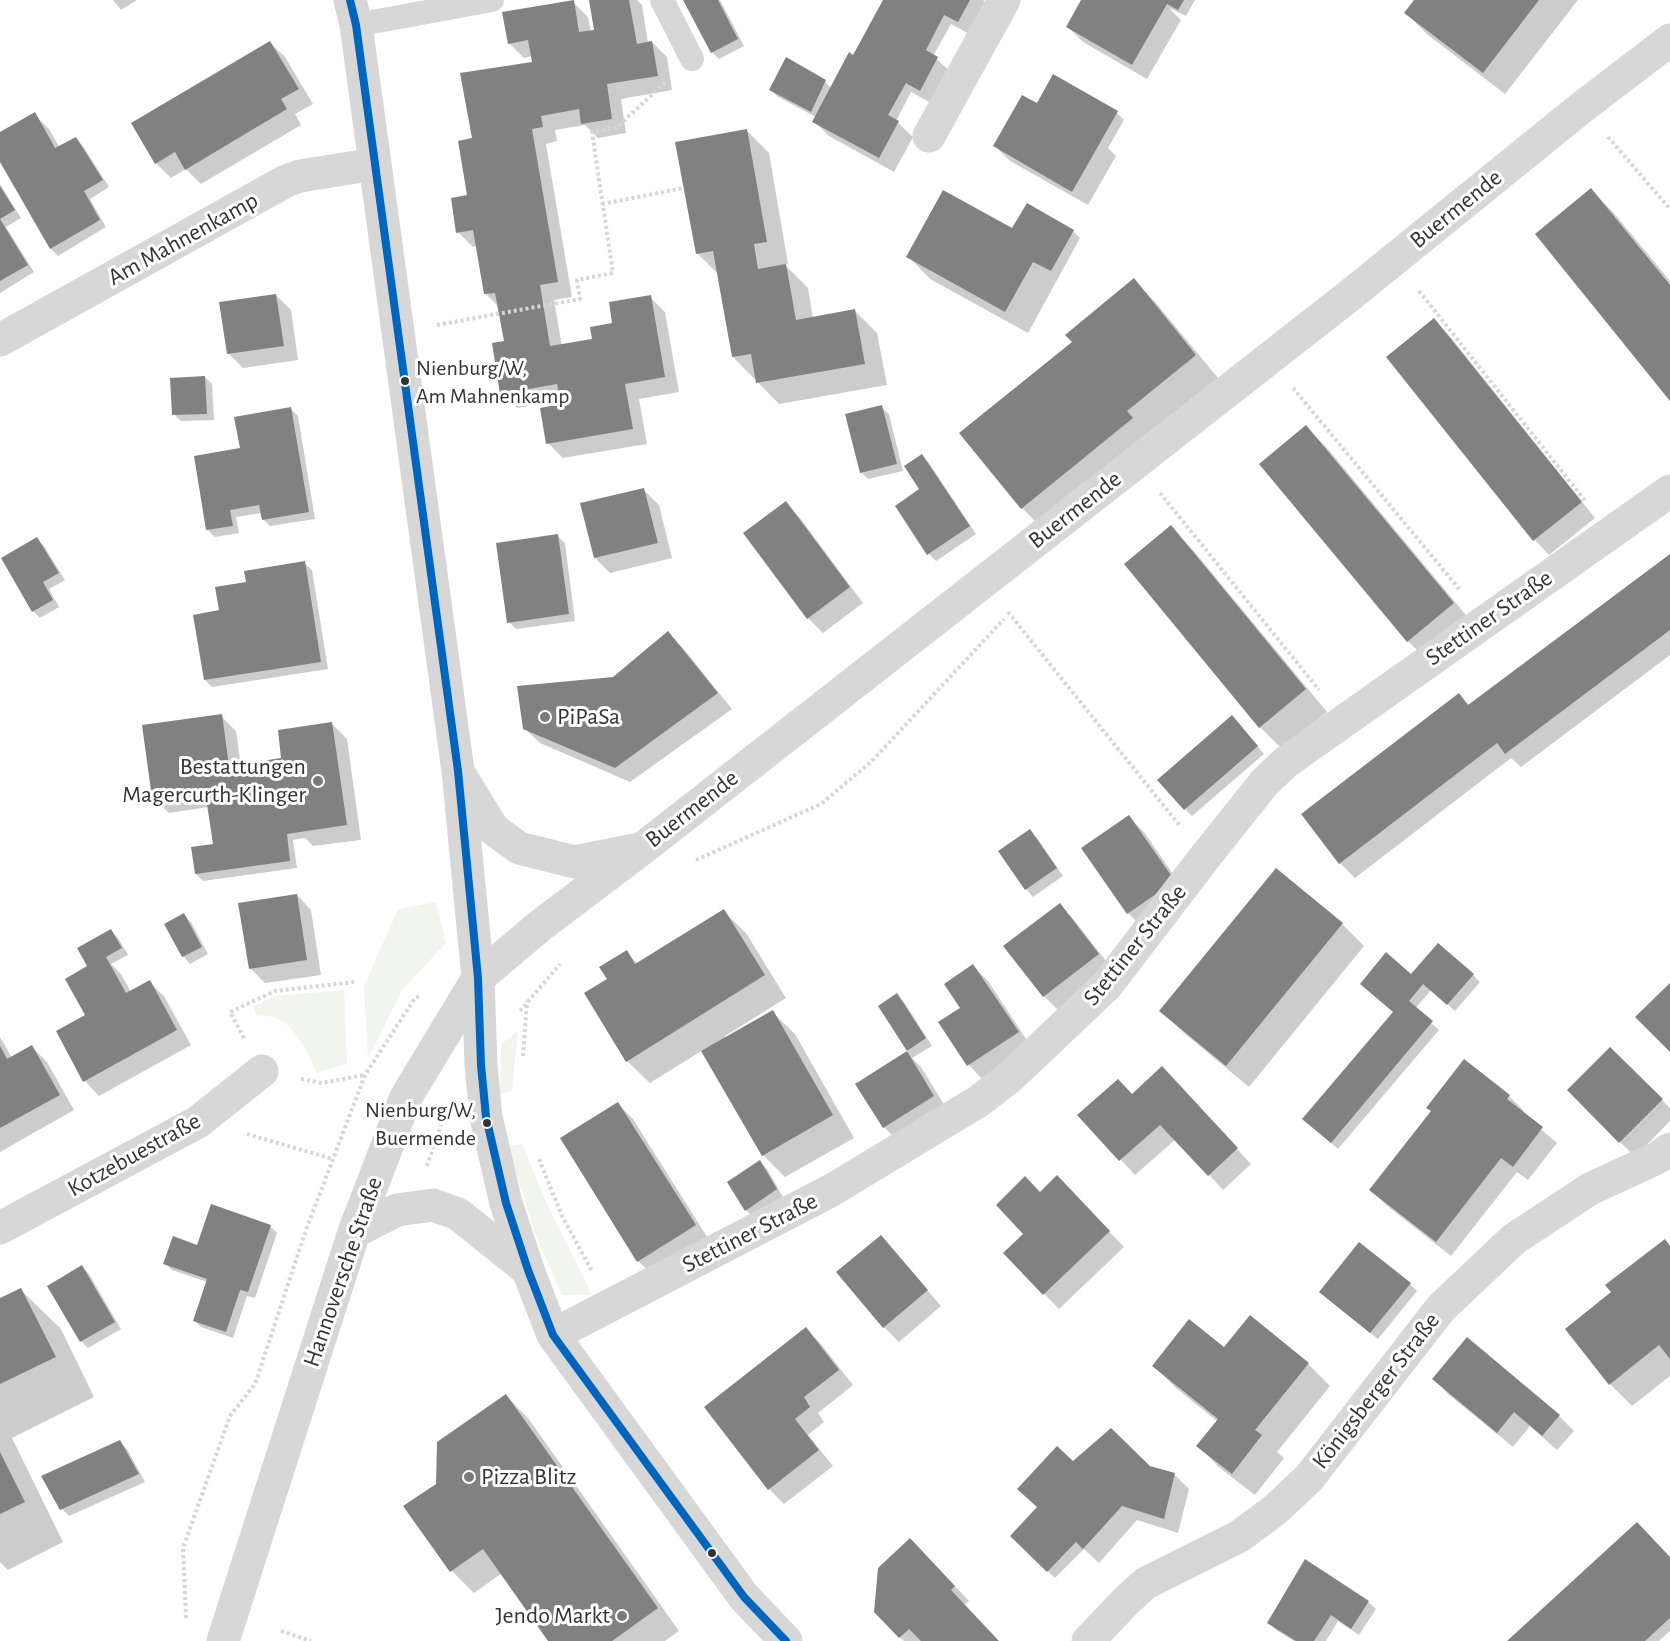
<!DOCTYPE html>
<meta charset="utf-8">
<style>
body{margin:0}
canvas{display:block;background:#fff}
</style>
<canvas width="1670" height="1641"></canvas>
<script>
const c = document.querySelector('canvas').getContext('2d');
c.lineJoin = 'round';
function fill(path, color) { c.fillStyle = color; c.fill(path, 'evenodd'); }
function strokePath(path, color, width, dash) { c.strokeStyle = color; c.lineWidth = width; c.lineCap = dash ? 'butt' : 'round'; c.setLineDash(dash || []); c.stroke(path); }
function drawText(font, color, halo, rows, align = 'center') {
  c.font = font + ' "Alegreya Sans",sans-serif'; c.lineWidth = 6; c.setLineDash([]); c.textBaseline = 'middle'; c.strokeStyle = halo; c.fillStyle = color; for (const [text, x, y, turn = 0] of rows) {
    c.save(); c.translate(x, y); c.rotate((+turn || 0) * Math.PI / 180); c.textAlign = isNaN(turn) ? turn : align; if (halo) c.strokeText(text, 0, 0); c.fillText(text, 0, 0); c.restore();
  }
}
fill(new Path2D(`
 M436 902 446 943 402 990 368 1058 364 986 398 909Z
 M344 990 347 1064 316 1073C310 1054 296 1027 276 1018 271 1016 262 1016 256 1015L254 1006 275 996Z
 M518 1031 512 1091 500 1094 501 1044Z
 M522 1144 551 1213 592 1295H562L534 1231 508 1146Z`), '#f1f5ed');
fill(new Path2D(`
 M113 0H137L121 10Z
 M590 0H637L642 5 648 43 652 42 667 57 672 90 621 99 626 133 598 138 585 125 555 130 557 141 546 144 572 297 554 300 562 346 594 340 650 297 665 312 679 392 639 399 647 444 563 458 548 443 562 405 561 400 517 408 502 393 505 342 499 307 485 293 477 246 473 247 458 232 468 196 473 140 533 63 532 56 524 58 509 43 573 2 588 17 591 32 596 31Z
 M685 0H720L744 46 719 59 712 52Z
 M884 0H983L989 6 973 36 951 24 933 56 952 73 935 105 911 92 896 121 913 137 894 172 829 136 814 121 816 117 778 97 771 90 787 59 825 82 831 88 854 57Z
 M1083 0H1195L1186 16 1169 8 1181 20 1147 79 1083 42 1068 27Z
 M1416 0H1578L1505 94 1428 35 1406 13Z
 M270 43 285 57 313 104 295 114 301 125 201 184 186 169 171 178 156 163Z
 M1045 109 1117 113 1124 120 1108 148 1116 156 1088 205 1010 161 995 146Z
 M34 114 49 129 60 148 76 139 83 146 109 187 90 199 106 227 58 256 51 249 0 159V134Z
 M746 130 769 153 788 264H784L808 288 813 319 855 311 877 333 887 385 779 404 733 357 719 275 697 253Z
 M0 184 21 218 6 227 34 272 0 293Z
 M1591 190 1613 212 1670 281V398Z
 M1073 231 1080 238 1028 333 930 279 908 256 1019 234Z
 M1134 280 1156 303 1218 378 1148 434 1044 530 1022 508 1074 342Z
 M276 295 291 310 298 360 243 368 228 353Z
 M1434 320 1449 335 1595 518 1549 555 1535 540 1388 357Z
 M205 377 212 384 214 420 181 421 174 414Z
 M881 407 889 414 903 471 868 479 861 472Z
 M291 409 298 416 315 519 270 526 263 519 262 513 236 517 239 533 215 537 208 530 241 449Z
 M1306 427 1328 449 1475 626 1430 663 1408 641 1261 464Z
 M922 456 929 463 976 534 936 561 929 554 897 506 921 490Z
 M644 490 659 505 672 558 610 573 595 558Z
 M785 503 800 518 863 603 823 633 808 618Z
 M1171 528 1193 550 1327 712 1282 749 1260 727 1127 564Z
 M557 536 565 543 575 621 516 629 509 622Z
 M37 539 44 546 65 580 49 589 59 607 40 618 33 611Z
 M1670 556V655L1521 767 1511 758 1355 878 1340 863 1459 695 1470 706Z
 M304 563 312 570 328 669 212 687 205 680 221 612 248 583Z
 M668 633 683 648 732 709 630 782 540 743 524 728 613 678Z
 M221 716 236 731 241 766 283 760 332 724 347 739 361 840 313 846 305 838 293 840 297 868 203 881 196 874 215 845 209 807 169 813 154 798 143 727Z
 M1239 724 1264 754 1192 816 1185 809Z
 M1129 817 1144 832 1188 896 1143 928 1128 913Z
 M1030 831 1037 838 1063 876 1033 897 1026 889 1000 851Z
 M297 895 311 910 321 975 265 983 250 968Z
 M1060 905 1074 920 1113 970 1059 1011 1044 996Z
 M723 911 746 933 786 998 725 1036 726 1038 772 1012 795 1034 854 1138 785 1177 763 1155 703 1050 650 1083 627 1061 609 979 626 952 638 964Z
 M184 915 191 922 208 954 190 964 183 956 166 924Z
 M1342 924 1364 946 1249 1087 1184 1033 1161 1011Z
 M111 931 118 938 128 955 111 964 121 974 131 992 149 982 164 996 191 1045 99 1096 85 1081 90 967Z
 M973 966 988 981 1032 1048 983 1080 969 1065 940 1023 962 1009Z
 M1473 975 1480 982 1455 1011 1431 990 1415 1009 1439 1030 1338 1149 1311 1126 1394 1012 1411 976Z
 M897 995 904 1002 932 1046 912 1058 921 1067 948 1111 899 1142 884 1127 857 1085 909 1051 880 1006Z
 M0 1037 12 1058 32 1047 47 1062 74 1110 0 1152Z
 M1610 1049 1670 1108V1121L1635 1157 1569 1090Z
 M1176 1083 1251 1164 1223 1190 1176 1139 1135 1175 1079 1115 1132 1095Z
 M1509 1096 1524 1111 1522 1113 1557 1143 1528 1180 1517 1172 1451 1256 1386 1205 1371 1190Z
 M618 1104 633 1119 709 1240 653 1275 638 1261Z
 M760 1162 767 1169 783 1197 753 1217 746 1210Z
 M1072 1192 1124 1247 1059 1309 1005 1253Z
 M270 1226 277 1233 255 1298 247 1296 233 1338 201 1327 194 1320 207 1282 172 1270 165 1263 198 1247Z
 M881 1237 941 1306 899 1342 884 1327Z
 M1670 1246V1376L1632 1406 1610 1384Z
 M82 1267 89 1274 121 1329 88 1348 81 1341Z
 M1410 1284 1417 1291 1378 1339 1328 1299Z
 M21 1290 61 1329 94 1397 12 1438 63 1542 8 1570 0 1562V1300Z
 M806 1329 821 1344 853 1385 818 1413 824 1422 808 1435 833 1466 784 1504 769 1489Z
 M1224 1350 1308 1364 1330 1386 1277 1452 1284 1458 1255 1495 1220 1468 1198 1446 1218 1422 1176 1388 1154 1366Z
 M1434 1379 1559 1416 1574 1431 1557 1450 1530 1426 1513 1447 1448 1394Z
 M505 1395 528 1418 679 1631 665 1641H550L502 1573 474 1593 452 1571 437 1484Z
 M120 1442 127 1449 145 1482 69 1516 62 1509Z
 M1150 1468 1174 1474 1189 1489 1178 1533 1137 1520 1099 1563 1084 1549 1055 1578 1012 1536 1039 1508Z
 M925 1555 969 1601 964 1605 998 1641H904L875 1612Z
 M1670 1559V1631L1659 1641H1509Z
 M1305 1561 1368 1602 1376 1609 1359 1635 1338 1621 1326 1641H1294L1276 1630 1269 1623Z`), '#0003');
fill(new Path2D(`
 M574 0 579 32 594 30 589 0H629L637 44 652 41 658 76 607 84 612 119 581 124 579 109 541 116 543 127 532 129 558 282 540 285 550 346 592 339 590 327 612 323 609 302 651 295 665 377 625 384 633 429 546 444 540 408 561 404 557 384 500 394 492 343 504 341 495 293 484 294 473 230 456 233 451 198 467 195 458 141 472 138 460 73 532 62 528 40 508 44 502 12Z
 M683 0H718L738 39 711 53Z
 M883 0H970L958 22 944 15 926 50 938 57 920 91 906 83 888 115 899 121 879 158 812 122 849 52 853 55Z
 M1081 0H1184L1178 10 1167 4 1132 65 1066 27Z
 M1414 0H1539L1483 73 1404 13Z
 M270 41 299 89 281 99 287 109 185 170 175 152 155 164 131 123Z
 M786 57 826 80 811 112 769 90Z
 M1053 74 1118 111 1072 192 993 146 1022 95 1037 103Z
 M35 112 55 148 76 137 103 180 84 191 100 220 50 249 0 162V132Z
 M747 129 767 242 754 244 758 269 786 264 796 320 855 309 865 364 756 383 751 354 732 357 713 251 696 254 675 142Z
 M0 186 15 210 0 219 28 265 0 281Z
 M1591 188 1670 285V401L1535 234Z
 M943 190 1012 228 1027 203 1074 230 1051 271 1033 262 1005 312 906 257Z
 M1134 278 1196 355 1127 411 1133 418 1021 509 959 433 1072 342 1065 335Z
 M276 294 284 346 227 354 219 302Z
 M1434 318 1582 502 1533 541 1386 357Z
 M205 376 207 414 172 415 170 378Z
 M882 405 897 464 860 473 845 414Z
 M291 407 309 512 262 520 259 505 230 510 233 526 206 530 194 456 240 448 234 417Z
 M1306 425 1454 603 1407 642 1259 464Z
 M922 454 970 526 927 555 895 506 919 489 904 466Z
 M644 488 658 543 594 558 580 503Z
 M786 501 850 587 807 619 743 533Z
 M1171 525 1306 689 1259 728 1124 564Z
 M558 534 569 614 507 623 496 543Z
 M37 537 59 573 43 582 53 600 32 612 1 558Z
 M1670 554V630L1505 754 1497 743 1339 864 1301 814 1459 693 1468 705Z
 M305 561 321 662 204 680 193 615 219 610 215 587 246 582 244 571Z
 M668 631 718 693 615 768 523 729 517 686 613 677Z
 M222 714 229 766 281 758 278 730 332 722 347 825 287 834 290 861 195 874 191 847 213 844 205 791 152 798 142 725Z
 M1232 715 1258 746 1184 810 1157 780Z
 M1129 815 1175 881 1127 914 1081 848Z
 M1030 829 1057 868 1025 890 998 851Z
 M1276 868 1343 923 1226 1066 1159 1011Z
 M297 894 307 960 249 969 238 903Z
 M1060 903 1099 954 1043 997 1003 946Z
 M724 909 765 975 626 1062 584 993 607 979 599 967 627 950 635 964Z
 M184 913 202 947 182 957 164 924Z
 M111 929 122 948 106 957 126 993 150 980 177 1030 83 1082 56 1031 85 1015 65 979 87 966 77 948Z
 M1438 943 1474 974 1447 1005 1423 984 1409 1001 1433 1021 1331 1143 1302 1119 1393 1012 1360 984 1386 952 1411 974Z
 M973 964 1019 1032 967 1066 938 1022 960 1008 944 984Z
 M1670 983V1052L1635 1017Z
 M897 993 926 1038 907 1051 878 1006Z
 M773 1010 833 1115 762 1156 701 1051Z
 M32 1045 60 1095 0 1128V1046L7 1059Z
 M1610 1047 1663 1099 1619 1143 1567 1090Z
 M907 1051 934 1096 883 1128 855 1084Z
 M1464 1059 1510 1095 1507 1099 1543 1127 1513 1167 1501 1158 1436 1242 1369 1190 1431 1111 1426 1108Z
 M1162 1066 1238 1148 1208 1176 1160 1125 1119 1161 1077 1115 1118 1079 1132 1094Z
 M618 1102 696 1225 637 1262 560 1138Z
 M760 1160 777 1189 745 1211 727 1182Z
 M1057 1175 1110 1231 1043 1295 1003 1253 1023 1234 996 1205 1025 1176 1040 1192Z
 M211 1204 271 1225 248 1292 240 1290 226 1332 193 1321 207 1279 163 1264 173 1236 197 1245Z
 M881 1235 928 1290 883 1328 836 1272Z
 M1665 1239 1670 1246V1359L1659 1345 1609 1385 1565 1329 1611 1292 1605 1285Z
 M1359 1242 1411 1283 1370 1333 1319 1292Z
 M82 1265 115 1322 80 1342 47 1286Z
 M21 1288 56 1357 0 1384V1298Z
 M1250 1315 1309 1363 1255 1430 1262 1435 1232 1474 1196 1446 1218 1419 1152 1366 1189 1319 1224 1347Z
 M806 1327 839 1370 804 1397 810 1407 795 1419 819 1450 768 1490 704 1407Z
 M1467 1337 1560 1415 1542 1436 1514 1412 1497 1433 1432 1379Z
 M506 1394 658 1608 612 1641H548L483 1549 450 1572 403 1506 436 1484 437 1442Z
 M1111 1428 1150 1466 1175 1473 1164 1519 1122 1506 1083 1549 1076 1542 1047 1572 1010 1536 1037 1507 1017 1489 1057 1446 1073 1461Z
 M120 1440 139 1474 60 1510 41 1476Z
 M0 1452 25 1502 0 1514Z
 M1637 1522 1670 1557V1618L1645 1641H1507Z
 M910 1538 955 1586 951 1590 999 1641H921L909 1629 899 1638 874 1612 878 1568Z
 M1305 1559 1369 1601 1351 1629 1331 1615 1314 1641H1296L1267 1623Z`), '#818181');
strokePath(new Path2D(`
 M1608 137 1670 209
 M602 204 684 188
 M1419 291 1586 502
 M437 325 580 299 577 280 613 273 592 132 616 128 667 81
 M1293 388 1460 590
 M1160 493 1319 690
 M1008 612 1180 826
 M696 860 821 804 872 761 1004 619
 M520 1011 560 964
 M244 1038 230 1012 275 991 354 982
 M523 1056 527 1001
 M301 1079 322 1083 364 1075
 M247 1134 333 1159
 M539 1159 562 1216 592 1271
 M427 1166 441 1125
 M186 1618 183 1548 230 1416 255 1384 306 1230 365 1075 415 998 420 996
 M281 1631 311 1641`), '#d6d6d6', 4, [3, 3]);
strokePath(new Path2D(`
 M662 0 692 59
 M356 25 492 0`), '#d7d7d7', 24);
strokePath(new Path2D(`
 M350 0 356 25 458 771 478 978 481 1065 486 1117 506 1203 528 1270 553 1335 744 1597 786 1641
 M929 136 1004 0
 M0 340 286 181 300 176 375 164
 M462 778 493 829 519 848 575 862 634 850
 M0 1228 198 1122 262 1071
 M354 1232 397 1210 433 1205 458 1214 528 1270
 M553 1335 832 1190 979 1101 1010 1077 1107 985 1205 857 1264 783 1286 762 1670 491
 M223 1641 354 1232 406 1097 478 978 541 925 643 848 1349 296 1581 108 1670 40
 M1088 1641 1127 1600 1146 1583 1240 1536 1276 1509 1309 1478 1441 1308 1514 1239 1590 1189 1657 1158 1670 1149`), '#d7d7d7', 33);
strokePath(new Path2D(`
 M350 0 356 25 458 771 478 978 481 1065 486 1117 506 1203 528 1270 553 1335 744 1597 786 1641`), '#0065bd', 8);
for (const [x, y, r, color] of [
 [405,381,5,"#333"],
 [545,717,6,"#7a7a7a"],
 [318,781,6,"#7a7a7a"],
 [487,1123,5,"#333"],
 [469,1477,6,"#7a7a7a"],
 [712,1553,5,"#333"],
 [622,1616,6,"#7a7a7a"]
]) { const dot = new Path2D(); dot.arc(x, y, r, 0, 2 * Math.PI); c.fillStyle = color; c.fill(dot); strokePath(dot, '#fff', 2); }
drawText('22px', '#333', '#fff', [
 ["Nienburg/W,",416,368],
 ["Am Mahnenkamp",416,396],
 ["Nienburg/W,",476,1110,"right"],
 ["Buermende",476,1138,"right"]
], 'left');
drawText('24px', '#333', '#fff', [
 ["Buermende",1456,209,-39],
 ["Am Mahnenkamp",183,239,-29],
 ["Buermende",1075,510,-38],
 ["Stettiner Straße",1489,618,-35],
 ["Buermende",692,809,-38],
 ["Stettiner Straße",1135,945,-51],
 ["Kotzebuestraße",134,1155,-29],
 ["Stettiner Straße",750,1233,-27],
 ["Hannoversche Straße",343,1272,-71],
 ["Königsberger Straße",1376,1391,-52]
]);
drawText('24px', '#333', '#fff', [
 ["PiPaSa",557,717],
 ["Bestattungen",306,767,"right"],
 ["Magercurth-Klinger",306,795,"right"],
 ["Pizza Blitz",481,1477],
 ["Jendo Markt",610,1616,"right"]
], 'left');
</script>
